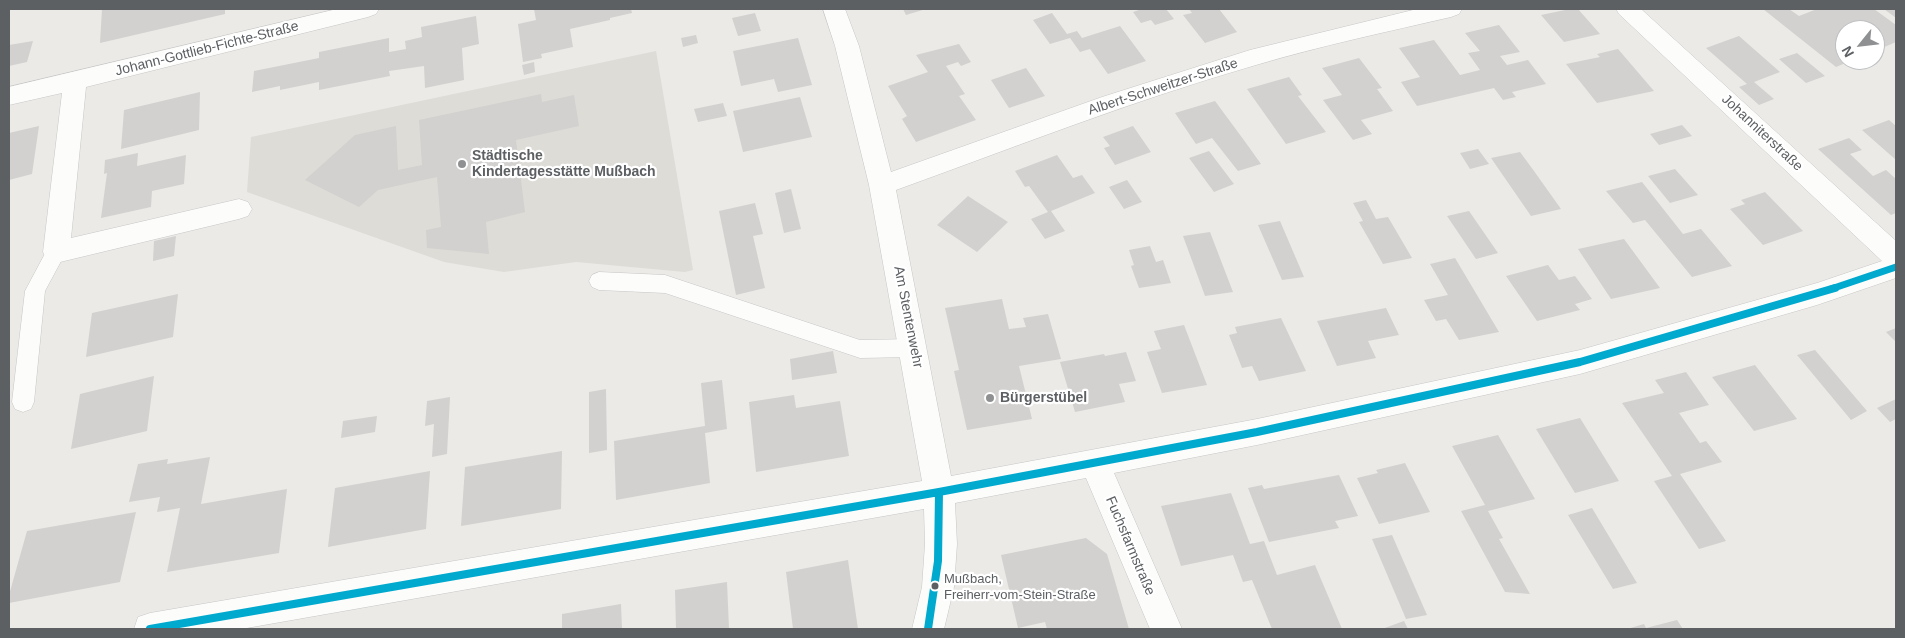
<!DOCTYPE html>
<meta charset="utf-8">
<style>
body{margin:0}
#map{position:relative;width:1905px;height:638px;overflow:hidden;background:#ebeae7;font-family:Helvetica,sans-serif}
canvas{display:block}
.frame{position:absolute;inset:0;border:10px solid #5d6063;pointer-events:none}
.north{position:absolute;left:1835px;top:20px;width:50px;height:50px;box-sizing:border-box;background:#fff;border:1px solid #bebfc1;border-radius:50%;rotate:241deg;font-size:14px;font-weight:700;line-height:20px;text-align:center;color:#5d6063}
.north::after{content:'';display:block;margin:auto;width:18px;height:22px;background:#8f9091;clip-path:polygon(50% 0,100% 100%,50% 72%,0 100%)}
</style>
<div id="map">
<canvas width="1905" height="638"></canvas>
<div class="frame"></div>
<div class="north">N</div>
</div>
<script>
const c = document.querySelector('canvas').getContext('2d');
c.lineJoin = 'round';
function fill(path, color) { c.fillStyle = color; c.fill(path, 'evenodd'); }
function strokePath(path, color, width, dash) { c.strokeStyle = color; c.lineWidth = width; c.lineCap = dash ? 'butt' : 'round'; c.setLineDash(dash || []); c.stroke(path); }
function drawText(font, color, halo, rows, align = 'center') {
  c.font = font + ' Helvetica,sans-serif'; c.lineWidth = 4.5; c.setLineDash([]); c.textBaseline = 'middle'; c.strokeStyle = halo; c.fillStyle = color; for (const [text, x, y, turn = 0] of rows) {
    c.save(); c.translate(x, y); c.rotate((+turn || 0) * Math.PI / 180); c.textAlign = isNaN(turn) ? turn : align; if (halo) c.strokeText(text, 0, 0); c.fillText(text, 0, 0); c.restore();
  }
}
fill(new Path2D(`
 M656 51 693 270 685 272 576 262 504 272 444 262 247 192 251 137Z`), '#dedcd7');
fill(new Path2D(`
 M102 9H225V14L100 43Z
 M534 9H631L632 13 610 18V20L570 29 573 47 541 54 542 58 523 62 518 24 536 20Z
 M903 9H926L906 15Z
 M1142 9H1166L1174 19 1155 25 1151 20 1141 23 1133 12Z
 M1189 9H1219L1237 32 1205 43 1183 15 1192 13Z
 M1570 9H1578L1600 34 1564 42 1541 15Z
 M1763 9H1789L1799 16 1817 9H1874L1896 25V42L1875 51V30H1845V60H1853L1836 67Z
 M1884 9H1896V18Z
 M755 13 761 31 738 36 732 18Z
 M1052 13 1067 34 1077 31 1082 38 1120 26 1146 61 1108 74 1090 49 1080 52 1070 38 1050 44 1033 20Z
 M476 16 479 44 462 48 464 80 425 88 424 66 389 71 390 76 319 90V82L280 90V86L252 92 254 71 319 58V52L389 38V52L406 49 405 41 422 37 421 27Z
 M1499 25 1520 52 1500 56 1507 65 1528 60 1546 84 1512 92 1516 97 1503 100 1494 88 1417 106 1401 82 1420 77 1399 48 1434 40 1460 75 1480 70 1468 53 1480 51 1465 33Z
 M696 35 698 43 683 47 681 38Z
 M1739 36 1780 72 1754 82 1774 99 1759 105 1739 87 1747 84 1706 48Z
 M798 38 812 85 778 92 774 79 741 86 733 51Z
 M33 41 27 62 9 66V45Z
 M959 44 971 62 961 66 958 62 946 66 965 94 959 96 976 120 916 142 902 119 907 116 888 86 928 72 916 55Z
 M1618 49 1654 91 1597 103 1566 64 1600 57 1597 54Z
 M1797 53 1825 76 1806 83 1779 59Z
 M1359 58 1382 88 1377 89 1393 111 1361 120 1372 134 1353 140 1323 100 1342 95 1322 68Z
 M534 62 535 72 524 75 522 65Z
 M1026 68 1045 96 1009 108 991 80Z
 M1289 77 1302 95 1298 96 1326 132 1286 144 1247 89Z
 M200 92 199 130 121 149 124 110Z
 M541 94 542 102 574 95 579 126 516 140 525 212 486 222 489 254 427 248 426 230 441 227 437 177 378 190 359 207 305 180 355 135 396 126 398 170 422 165 419 120Z
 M800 97 812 137 743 152 733 111Z
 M1215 101 1246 143 1261 164 1238 171 1212 138 1196 144 1175 113Z
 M723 103 727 116 698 122 694 109Z
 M1889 120 1896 126V160L1862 130Z
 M1682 125 1692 136 1659 145 1650 134Z
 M39 126 32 174 9 180V133Z
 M1133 126 1151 152 1115 165 1104 148 1110 146 1103 137Z
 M1849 138 1862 150 1850 154 1873 176 1886 170 1896 179V213L1891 215 1818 149Z
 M1478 149 1489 164 1470 169 1460 153Z
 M1209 151 1234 184 1214 192 1189 158Z
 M1520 152 1534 171 1561 209 1531 216 1491 158Z
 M138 153 137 166 186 155 184 184 152 191 151 207 101 218 107 173 104 174 105 160Z
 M1057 155 1073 178 1082 175 1095 193 1051 211 1065 231 1045 239 1031 219 1048 212 1029 186 1025 187 1015 171Z
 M1675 169 1698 195 1670 203 1648 176Z
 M1127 180 1142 202 1124 209 1109 187Z
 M1642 182 1683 234 1701 229 1732 266 1692 277 1645 220 1633 223 1606 191Z
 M791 189 801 229 784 233 775 193Z
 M1765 192 1803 231 1763 245 1730 209 1745 204 1741 200Z
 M968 196 1008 222 977 252 937 225Z
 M1366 200 1376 219 1388 217 1412 258 1383 264 1359 222 1363 221 1353 203Z
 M755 203 763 234 753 236 765 288 736 295 719 211Z
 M1469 211 1498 253 1476 259 1447 216Z
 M1280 221 1304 277 1282 280 1258 225Z
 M1210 232 1233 292 1205 296 1183 236Z
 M176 236 174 256 153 261 154 241Z
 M1624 239 1660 288 1611 299 1578 249Z
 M1150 246 1156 262 1163 260 1171 283 1139 288 1131 266 1134 265 1129 250Z
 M1455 258 1499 332 1459 340 1446 319 1436 321 1424 300 1448 295 1430 264Z
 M1548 265 1559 280 1575 276 1592 299 1575 304 1580 310 1537 321 1506 276Z
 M178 294 173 337 86 357 92 313Z
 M1002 299 1009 329 1026 327 1023 318 1048 314 1061 359 1019 366 1032 419 967 430 954 371 959 370 945 308Z
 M1386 308 1399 335 1368 341 1376 358 1337 366 1317 321Z
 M1281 318 1306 371 1259 381 1252 366 1242 368 1229 335 1237 333 1235 327Z
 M1184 325 1207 385 1162 393 1147 352 1161 349 1154 331Z
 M1896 328V342L1886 332Z
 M1815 350 1867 411 1851 420 1797 355Z
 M833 351 837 373 792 380 790 359Z
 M1126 352 1136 381 1119 384 1125 402 1075 412 1060 362 1104 354 1105 356Z
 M1755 365 1797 419 1754 431 1712 377Z
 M1686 372 1709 405 1679 413 1700 443 1706 441 1722 462 1680 474 1726 541 1699 549 1654 481 1672 476 1622 403 1664 393 1655 380Z
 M154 376 147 431 71 449 80 394Z
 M722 380 727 429 705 433 710 483 616 500 614 441 705 426 701 383Z
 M606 389 607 450 589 453V392Z
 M794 395 796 408 840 401 849 456 756 472 749 402Z
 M450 397 447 454 432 457 434 424 425 426 427 401Z
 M1896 399V419L1890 422 1877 408Z
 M377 416 375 432 341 438 343 421Z
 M1580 418 1619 481 1575 493 1536 429Z
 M1498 435 1535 499 1488 511 1503 538 1499 539 1530 594 1505 592 1461 511 1485 505 1452 446Z
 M562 451 561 509 461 526 465 467Z
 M210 457 201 504 287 489 279 553 167 572 180 508 157 512 160 497 129 502 138 464 168 459 167 464Z
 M1405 463 1430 512 1379 524 1357 478 1378 473 1376 470Z
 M430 471 426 529 328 547 335 488Z
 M1339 475 1358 516 1335 521 1339 528 1269 542 1248 488 1262 485 1264 489Z
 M1231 493 1250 544 1264 541 1277 575 1315 565 1342 629H1272L1252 580 1243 582 1233 555 1181 566 1161 506Z
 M1592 508 1637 583 1613 589 1568 515Z
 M136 512 120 582 9 603V595L27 531Z
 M1392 535 1427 615 1406 619 1372 539Z
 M1086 538 1107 554 1129 629H1047L1045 622 1018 628 1001 555Z
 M848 560 858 629H793L786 572Z
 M727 582 729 629H676L675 590Z
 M621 604 622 629H562V614Z
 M1677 620 1683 629H1627L1644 624 1646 628Z
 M1404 621 1408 629H1382Z`), '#d2d1cf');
const service = new Path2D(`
 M56 244 63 246 66 252 45 291 34 402 31 409 23 412 15 409 12 402 25 291 49 246Z
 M599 272 665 275 860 340 914 339 922 341 925 348 922 355 914 357 860 358 665 293 599 290 592 287 589 281 592 275Z`);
const minor = new Path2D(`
 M337 9H379L376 14 368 17 86 87 71 238 239 199 248 202 252 209 248 216 239 219 56 263 47 260 43 252 62 93 9 105V87Z
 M823 9H845L859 46 891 172 1102 97 1250 50 1417 9H1462L1459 14 1451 17C1386 32 1320 46 1256 65 1134 100 1015 147 896 190L951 476 1257 419 1580 350 1817 283 1882 261 1619 14 1616 9H1641L1896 241V278L1817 305 1580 374 1257 445 1114 473 1182 629H1150L1086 478 955 503 957 544 954 587 944 629H912L922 587 925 544 924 509 241 629H134L138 617 150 613 922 481 869 185 835 46Z`);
strokePath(service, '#c6c6c6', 1);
strokePath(minor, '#c6c6c6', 1);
fill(service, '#fcfcfb');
fill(minor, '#fcfcfb');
strokePath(new Path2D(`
 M1831 289 1896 267`), '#00a9ce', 7);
strokePath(new Path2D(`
 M150 629 939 492 1257 432 1580 362 1835 288
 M928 629 938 561 939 492`), '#00a9ce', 8);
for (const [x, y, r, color] of [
 [462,164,5,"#8f9091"],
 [990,398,5,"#8f9091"],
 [935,586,4.5,"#5d6063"]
]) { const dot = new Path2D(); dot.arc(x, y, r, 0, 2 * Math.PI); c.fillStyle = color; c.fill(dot); strokePath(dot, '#fff', 2); }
drawText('13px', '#5d6063', '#fff', [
 ["Mußbach,",944,579],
 ["Freiherr-vom-Stein-Straße",944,595]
], 'left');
drawText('14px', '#5d6063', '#fff', [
 ["Johann-Gottlieb-Fichte-Straße",207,49,-14],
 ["Albert-Schweitzer-Straße",1163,87,-18],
 ["Johanniterstraße",1762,133,43],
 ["Am Stentenwehr",908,317,79],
 ["Fuchsfarmstraße",1130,546,67]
]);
drawText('bold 14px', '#5d6063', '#fff', [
 ["Städtische",472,156],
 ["Kindertagesstätte Mußbach",472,172],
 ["Bürgerstübel",1000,398]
], 'left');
</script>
